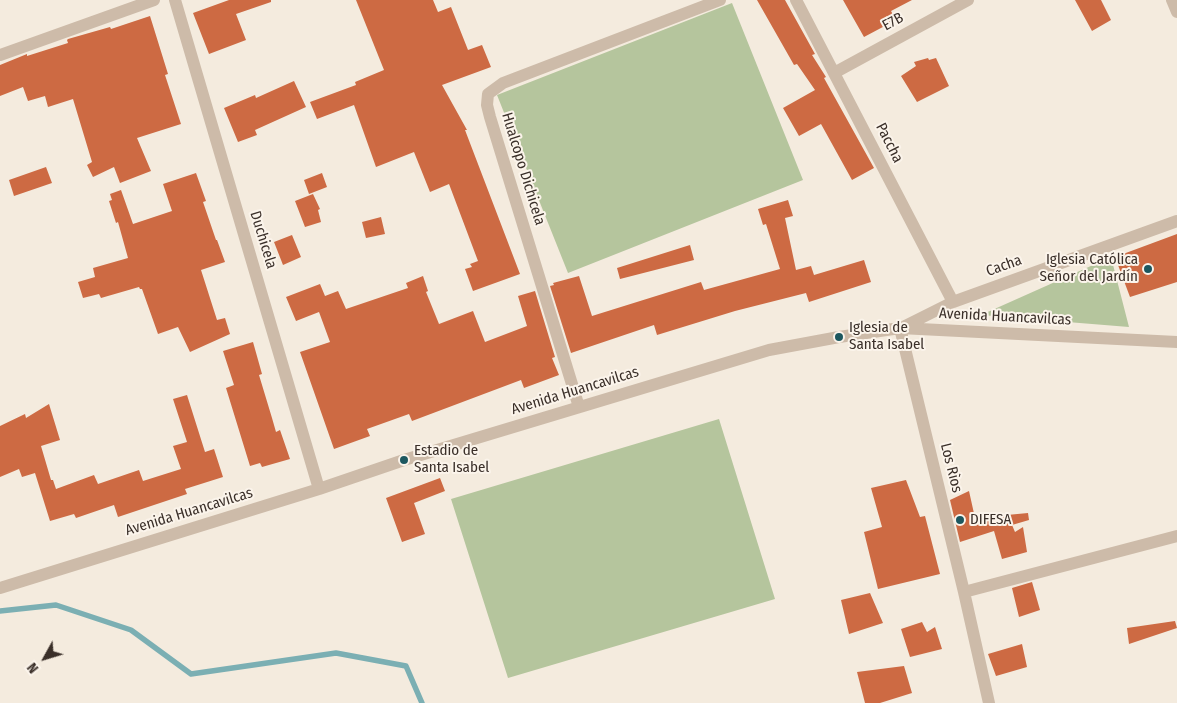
<!DOCTYPE html>
<meta charset="utf-8">
<style>
body{margin:0}
#map{position:relative;width:1177px;height:703px;overflow:hidden;background:#f4ebde;font-family:"Fira Sans Condensed",sans-serif}
canvas{display:block}
.north{position:absolute;left:20px;top:633px;width:50px;height:50px;-webkit-text-stroke:4px #fbf4eb;paint-order:stroke;rotate:231deg;font-size:14px;font-weight:700;line-height:20px;text-align:center;color:#3a2f29}
.north::after{content:'';display:block;margin:auto;width:18px;height:22px;background:#3a2f29;clip-path:polygon(50% 0,100% 100%,50% 72%,0 100%)}
</style>
<div id="map">
<canvas width="1177" height="703"></canvas>
<div class="north">N</div>
</div>
<script>
const c = document.querySelector('canvas').getContext('2d');
c.lineJoin = 'round';
function fill(path, color) { c.fillStyle = color; c.fill(path, 'evenodd'); }
function strokePath(path, color, width, dash) { c.strokeStyle = color; c.lineWidth = width; c.lineCap = dash ? 'butt' : 'round'; c.setLineDash(dash || []); c.stroke(path); }
function drawText(font, color, halo, rows, align = 'center') {
  c.font = font + ' "Fira Sans Condensed",sans-serif'; c.lineWidth = 4; c.setLineDash([]); c.textBaseline = 'middle'; c.strokeStyle = halo; c.fillStyle = color; for (const [text, x, y, turn = 0] of rows) {
    c.save(); c.translate(x, y); c.rotate((+turn || 0) * Math.PI / 180); c.textAlign = isNaN(turn) ? turn : align; if (halo) c.strokeText(text, 0, 0); c.fillText(text, 0, 0); c.restore();
  }
}
fill(new Path2D(`
 M732 3 803 180 568 273 497 95Z
 M1111 257 1129 327 981 315Z
 M719 419 775 599 508 678 451 499Z`), '#b5c59d');
strokePath(new Path2D(`
 M0 611 56 605 131 630 191 674 336 653 406 666 422 703`), '#7bafb3', 5.5);
fill(new Path2D(`
 M229 0H271V2L236 14 246 40 209 54 193 13Z
 M356 0H433L438 12 451 7 468 50 482 45 491 67 442 85 467 130H465L520 274 473 291 465 269 472 267 470 264 478 261 449 184 430 192 414 152 376 167 354 105 317 119 310 102 356 85 355 82 384 70Z
 M757 0H785L815 54 812 55 826 77 824 78 874 168 852 180 821 124 799 136 783 108 815 90 797 64 794 65Z
 M843 0H912L891 11 896 20 864 37Z
 M1075 0H1101L1111 20 1092 31Z
 M150 16 168 74 165 75 181 124 137 138 151 171 120 183 114 167 93 177 87 165 92 162 73 99 48 107 45 96 28 101 23 87 0 96V65L27 54V56L68 43 67 40 68 39 110 27 111 29Z
 M928 58 929 60 936 58 949 86 917 102 901 76 916 66 914 62Z
 M294 81 306 107 255 130 257 135 238 142 224 108 255 95 256 98Z
 M46 167 52 183 14 196 9 180Z
 M196 173 206 201 203 202 216 240H217L225 262 201 270 217 320 225 318 230 334 190 352 178 327 158 334 142 289H140L139 287 101 298 99 294 83 298 78 282 95 277 93 268 128 258 118 222 116 223 109 201 112 200 110 194 121 190 133 224 172 211 163 184Z
 M322 173 327 187 309 194 304 180Z
 M313 194 320 209 318 210 321 222 305 227 295 201Z
 M788 200 793 216 785 218 796 270 811 266 814 275 864 260 871 282 809 302 806 293 735 311 657 335 654 325 571 353 550 286 554 285 553 283 579 276 592 316 701 282 704 290 780 269 766 224 763 225 758 209Z
 M381 217 385 234 366 238 362 222Z
 M1177 234V282L1130 297 1115 257Z
 M292 235 301 257 283 265 274 242Z
 M690 245 694 260 620 279 617 268Z
 M423 276 428 291 426 292 439 324 473 311 485 342 527 326 518 296 535 291 555 357 552 358 559 375 524 388 521 380 412 421 409 414 367 429 370 436 334 449 300 352 330 342 319 312 296 321 286 297 320 284 325 296 338 291 346 309 408 288 406 283Z
 M253 342 262 374 259 375 272 418 276 432 280 430 290 459 262 467 260 463 250 466 226 388 234 385 223 351Z
 M187 395 205 452 214 449 223 477 185 489 187 494 118 517 114 505 76 518 74 514 50 521 35 473 22 477 19 469 0 477V426L25 414 26 418 49 404 60 440 41 446 51 480H53L56 489 94 475 98 484 139 470 143 481 181 469 173 446 187 442 173 399Z
 M440 478 445 491 414 503 425 534 402 542 386 498Z
 M906 480 920 517 925 516 940 574 878 589 864 532 882 527 871 488Z
 M969 491 975 518 1028 513 1029 520 1012 525 1015 532 1023 527 1027 552 1002 559 994 531 960 542 950 500Z
 M1032 582 1040 610 1019 617 1012 588Z
 M870 593 883 623 849 634 841 600Z
 M1175 621 1177 628 1129 644 1127 628Z
 M922 622 927 632 935 627 942 649 910 657 901 629Z
 M1022 644 1027 667 996 676 988 654Z
 M904 666 912 693 880 703H865L857 672Z`), '#cd6a43');
strokePath(new Path2D(`
 M175 0 319 489
 M796 0 953 302
 M1172 0 1177 12
 M0 55 154 0
 M834 73 968 0
 M903 327 953 302 1177 221
 M900 328 964 592 989 703
 M579 407 490 117 487 105 488 94 503 83 720 0
 M0 588 319 489 404 460 769 350 839 337 900 328 1177 342
 M964 592 1177 536`), '#cdbba9', 12);
for (const [x, y, r, color] of [
 [1148,269,5,"#1c575f"],
 [839,337,5,"#1c575f"],
 [404,460,5,"#1c575f"],
 [960,520,5,"#1c575f"]
]) { const dot = new Path2D(); dot.arc(x, y, r, 0, 2 * Math.PI); c.fillStyle = color; c.fill(dot); strokePath(dot, '#fbf4eb', 2); }
drawText('15px', '#3a2f29', '#fbf4eb', [
 ["E7B",893,22,-29],
 ["Paccha",889,143,63],
 ["Hualcopo Dichicela",523,169,73],
 ["Duchicela",263,240,73],
 ["Cacha",1004,266,-20],
 ["Avenida Huancavilcas",1005,317,3],
 ["Avenida Huancavilcas",575,391,-17],
 ["Los Rìos",951,468,76],
 ["Avenida Huancavilcas",189,512,-17]
]);
drawText('15px', '#3a2f29', '#fbf4eb', [
 ["Iglesia Católica",1138,260,"right"],
 ["Señor del Jardín",1138,277,"right"],
 ["Iglesia de",849,328],
 ["Santa Isabel",849,345],
 ["Estadio de",414,451],
 ["Santa Isabel",414,468],
 ["DIFESA",970,520]
], 'left');
</script>
